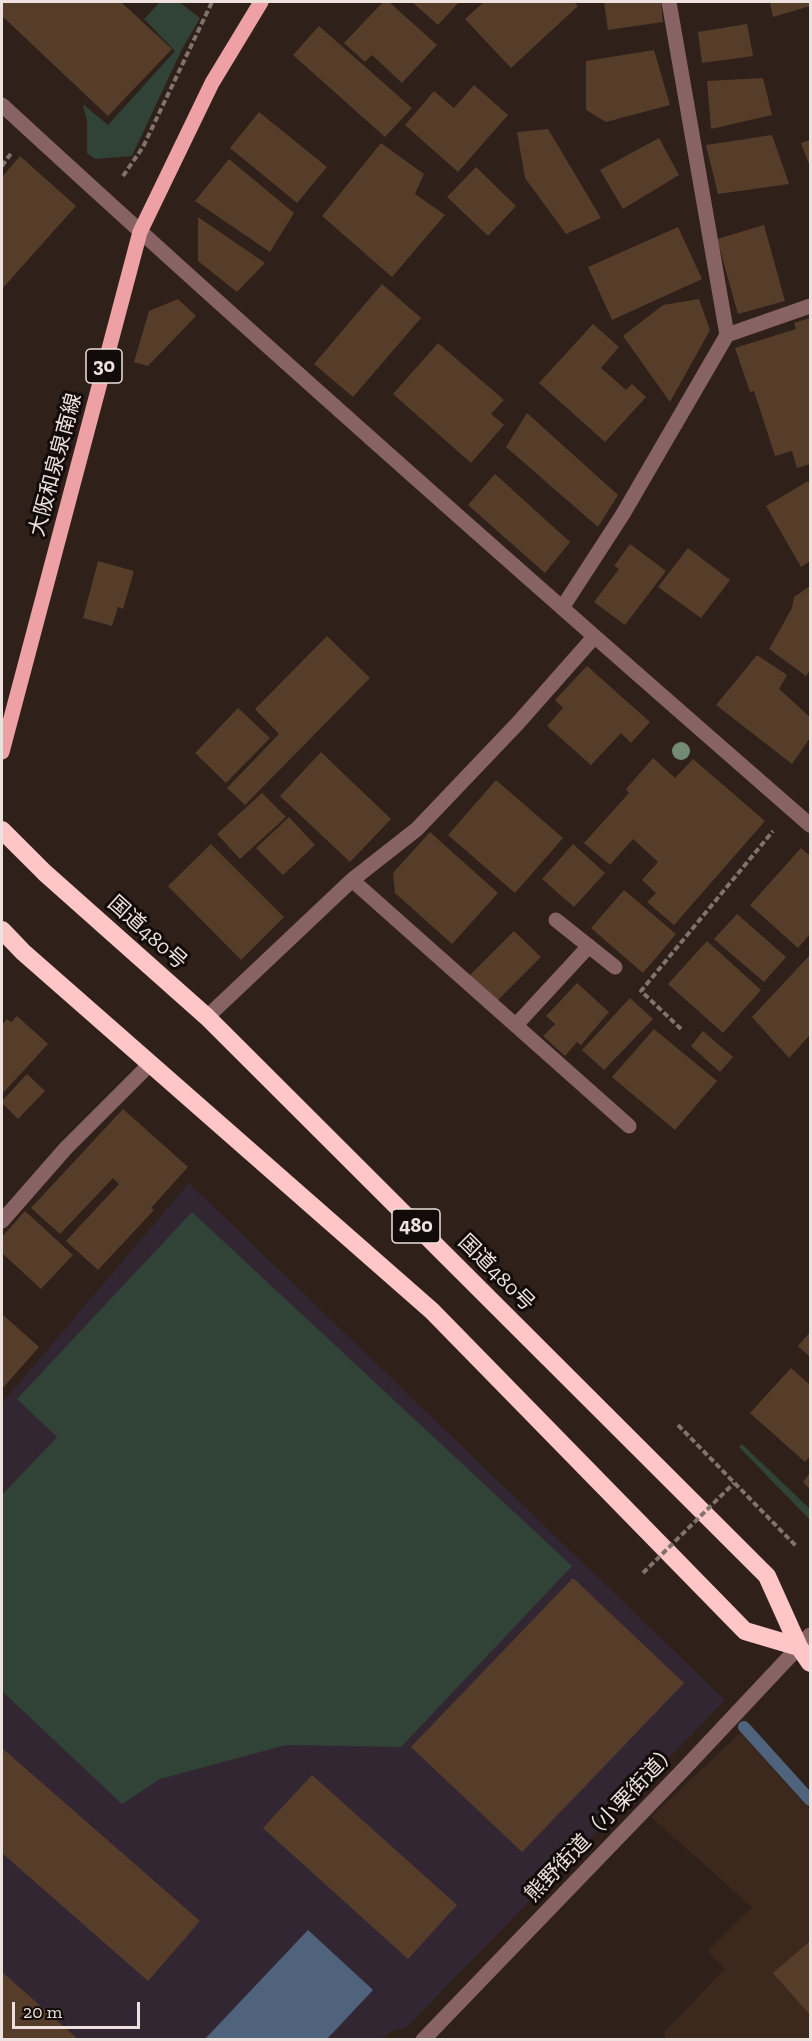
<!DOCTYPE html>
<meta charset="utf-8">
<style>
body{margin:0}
#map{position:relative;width:812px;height:2041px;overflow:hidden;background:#2f2019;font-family:"Zilla Slab",serif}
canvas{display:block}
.frame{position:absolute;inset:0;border:3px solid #ece1dc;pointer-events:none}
.scale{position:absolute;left:12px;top:2002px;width:128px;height:27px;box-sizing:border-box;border:3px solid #ece1dc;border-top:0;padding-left:8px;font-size:18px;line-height:21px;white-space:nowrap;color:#ece1dc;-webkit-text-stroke:4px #120b09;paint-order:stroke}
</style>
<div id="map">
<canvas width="812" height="2041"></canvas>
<div class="frame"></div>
<div class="scale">20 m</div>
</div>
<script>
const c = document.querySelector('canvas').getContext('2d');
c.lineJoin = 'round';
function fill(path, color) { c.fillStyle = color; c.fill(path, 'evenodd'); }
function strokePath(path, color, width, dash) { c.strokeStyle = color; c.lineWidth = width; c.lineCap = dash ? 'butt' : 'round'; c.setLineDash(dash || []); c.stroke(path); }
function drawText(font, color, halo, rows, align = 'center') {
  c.font = font + ' "Zilla Slab","Noto Sans JP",serif'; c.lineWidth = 6; c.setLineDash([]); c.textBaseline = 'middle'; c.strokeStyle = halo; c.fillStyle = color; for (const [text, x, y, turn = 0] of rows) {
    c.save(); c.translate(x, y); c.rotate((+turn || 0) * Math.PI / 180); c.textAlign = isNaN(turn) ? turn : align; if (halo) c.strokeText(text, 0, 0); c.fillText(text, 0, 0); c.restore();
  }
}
fill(new Path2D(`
 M740 1733 810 1810V2039H665V2031L725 1969 708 1951 752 1907 651 1817Z`), '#3d281e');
fill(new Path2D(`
 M189 1183 725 1700 406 2028 391 2031 381 2040H2V1403Z`), '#332633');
fill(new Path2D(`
 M160 2H179L200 18 182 49 132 156 95 159 87 153V121L83 106 84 105 108 125 175 51 144 19Z
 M192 1212 572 1566 401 1747 286 1745 160 1779 122 1804 2 1691V1495L57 1437 17 1399Z
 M742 1444 810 1509V1520L739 1447Z`), '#304336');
fill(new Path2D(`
 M308 1930 373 1990 327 2039H205Z`), '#4f647c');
strokePath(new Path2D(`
 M744 1727 810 1800`), '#4f647c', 12);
fill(new Path2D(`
 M2 2H121L172 49 108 116 2 16Z
 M383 2H389L437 45 402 83 372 55 365 62 344 43Z
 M412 2H459L438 25Z
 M484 2H574L578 6 511 68 465 19Z
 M604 2H661L663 22 608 30Z
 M770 2H810V6L773 17Z
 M747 24 753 56 702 63 698 32Z
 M319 26 412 108 385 137 293 55Z
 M654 50 670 105 606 122 586 110V61Z
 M763 78 772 115 711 129 707 81Z
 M474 85 508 115 458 172 405 125 434 91 454 108Z
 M259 112 327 167 297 203 230 148Z
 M548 129 601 218 566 234 525 178 517 132Z
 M772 135 789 184 718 194 706 145Z
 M659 138 679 175 623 209 600 170Z
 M810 140V167L801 143Z
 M381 143 424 174 415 194 445 215 392 277 322 216Z
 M20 156 76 206 2 289V177Z
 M229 159 294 213 270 252 195 201Z
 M476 167 516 206 488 236 447 197Z
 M198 217 265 263 237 292 198 261Z
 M764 225 785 301 738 314 717 239Z
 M678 227 702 279 612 320 588 267Z
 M382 284 421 318 353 397 314 364Z
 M178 299 196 316 148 366 134 362 149 311Z
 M699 299 710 330 670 402 623 336 663 305Z
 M810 318V464L797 468 792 451 775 456 754 391 750 392 735 348 796 329 794 323Z
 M593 324 619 347 601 368 626 390 632 384 646 397 605 442 539 383Z
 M438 343 504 400 491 414 504 425 471 463 393 394Z
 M527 413 618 495 598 527 506 447Z
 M495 474 570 542 545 573 468 505Z
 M808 481 810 486V561L801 567 766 506Z
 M630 544 666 571 625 625 594 602 619 569 614 566Z
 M688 548 730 580 701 618 658 587Z
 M98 561 134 571 123 609 118 607 112 626 83 618Z
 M810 586V670L806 676 769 649 792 608 794 597Z
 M327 636 370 678 245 805 227 788 279 734 255 709Z
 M757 655 787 675 779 689 810 717V738L792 764 716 705Z
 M587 666 650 722 631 743 621 733 591 765 547 726 563 708 555 700Z
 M238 708 270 738 226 783 195 753Z
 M321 752 391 819 350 862 280 796Z
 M653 758 675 778 693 759 765 821 674 925 647 902 656 893 642 880 658 862 633 839 610 865 584 843 629 793 626 789Z
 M496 780 563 838 515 893 448 835Z
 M262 793 286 817 240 859 217 834Z
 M289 817 315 845 283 875 256 848Z
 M430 832 498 893 452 944 395 893 393 873Z
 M211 844 284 917 241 960 168 886Z
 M573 844 605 873 574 907 542 879Z
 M801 848 810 856V934L798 948 750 905Z
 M624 890 676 934 643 973 591 928Z
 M737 914 786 957 764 982 714 939Z
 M514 931 541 957 496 1002 469 976Z
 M707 941 761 990 723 1033 668 984Z
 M810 955V1035L789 1058 752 1017Z
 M577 983 609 1012 581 1045 577 1042 565 1056 543 1036 555 1024 546 1016Z
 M630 998 653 1019 604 1070 582 1050Z
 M17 1016 48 1044 2 1094V1025L7 1019 11 1022Z
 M654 1029 717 1081 675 1130 612 1077Z
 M703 1031 733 1057 720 1072 691 1046Z
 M27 1074 45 1091 18 1119 2 1103V1101Z
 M123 1109 188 1167 151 1208 154 1210 98 1270 66 1241 119 1184 113 1178 60 1234 31 1208Z
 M25 1211 73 1255 41 1289 2 1253V1237Z
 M2 1314 39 1347 2 1389Z
 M810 1332V1357L798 1346Z
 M791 1368 810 1385V1456L805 1462 750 1413Z
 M810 1473V1489L803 1482Z
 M573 1578 684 1683 522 1852 411 1747Z
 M2 1748 200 1921 148 1981 2 1853Z
 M312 1775 457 1905 408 1959 263 1828Z
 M810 1941V2015L773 1973Z
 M2 1972 79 2040H2Z`), '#563d2a');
strokePath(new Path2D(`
 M2 166 12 152
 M123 176 143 147 212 2
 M681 1029 641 991 773 831
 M678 1425 797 1547`), '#80736d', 4, [6, 3]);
strokePath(new Path2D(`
 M669 2 727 335
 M2 105C267 349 538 588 810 825
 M562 608 623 514 727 335 810 306
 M352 880 629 1126
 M556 920 615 967
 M207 1017 352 880 417 829 518 723 594 637
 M516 1025 589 946
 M2 1221 66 1148 151 1063
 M423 2040 684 1769 810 1635`), '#886364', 15);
strokePath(new Path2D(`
 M2 752 140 232 212 83 261 2`), '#eda1a4', 15);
strokePath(new Path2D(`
 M2 830 45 873 207 1017 767 1576 799 1647 810 1663
 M2 930 23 952 432 1311 745 1631 799 1647`), '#fec6c7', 18);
strokePath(new Path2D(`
 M643 1573 734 1483`), '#80736d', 4, [6, 3]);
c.fillStyle = '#748b73';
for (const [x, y] of [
 [681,751]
]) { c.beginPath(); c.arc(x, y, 9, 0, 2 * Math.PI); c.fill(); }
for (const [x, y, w] of [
 [104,366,36],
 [416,1226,48]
]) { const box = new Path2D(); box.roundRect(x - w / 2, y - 17, w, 34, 4.5); c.fillStyle = '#120b09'; c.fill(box); strokePath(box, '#ece1dc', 1.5); }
drawText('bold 20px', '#ece1dc', null, [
 ["30",104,366],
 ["480",416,1226]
]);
drawText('21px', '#ece1dc', '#120b09', [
 ["大阪和泉泉南線",56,465,-75],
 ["国道480号",147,933,42],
 ["国道480号",496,1273,45],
 ["熊野街道（小栗街道）",602,1823,-46]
]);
</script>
